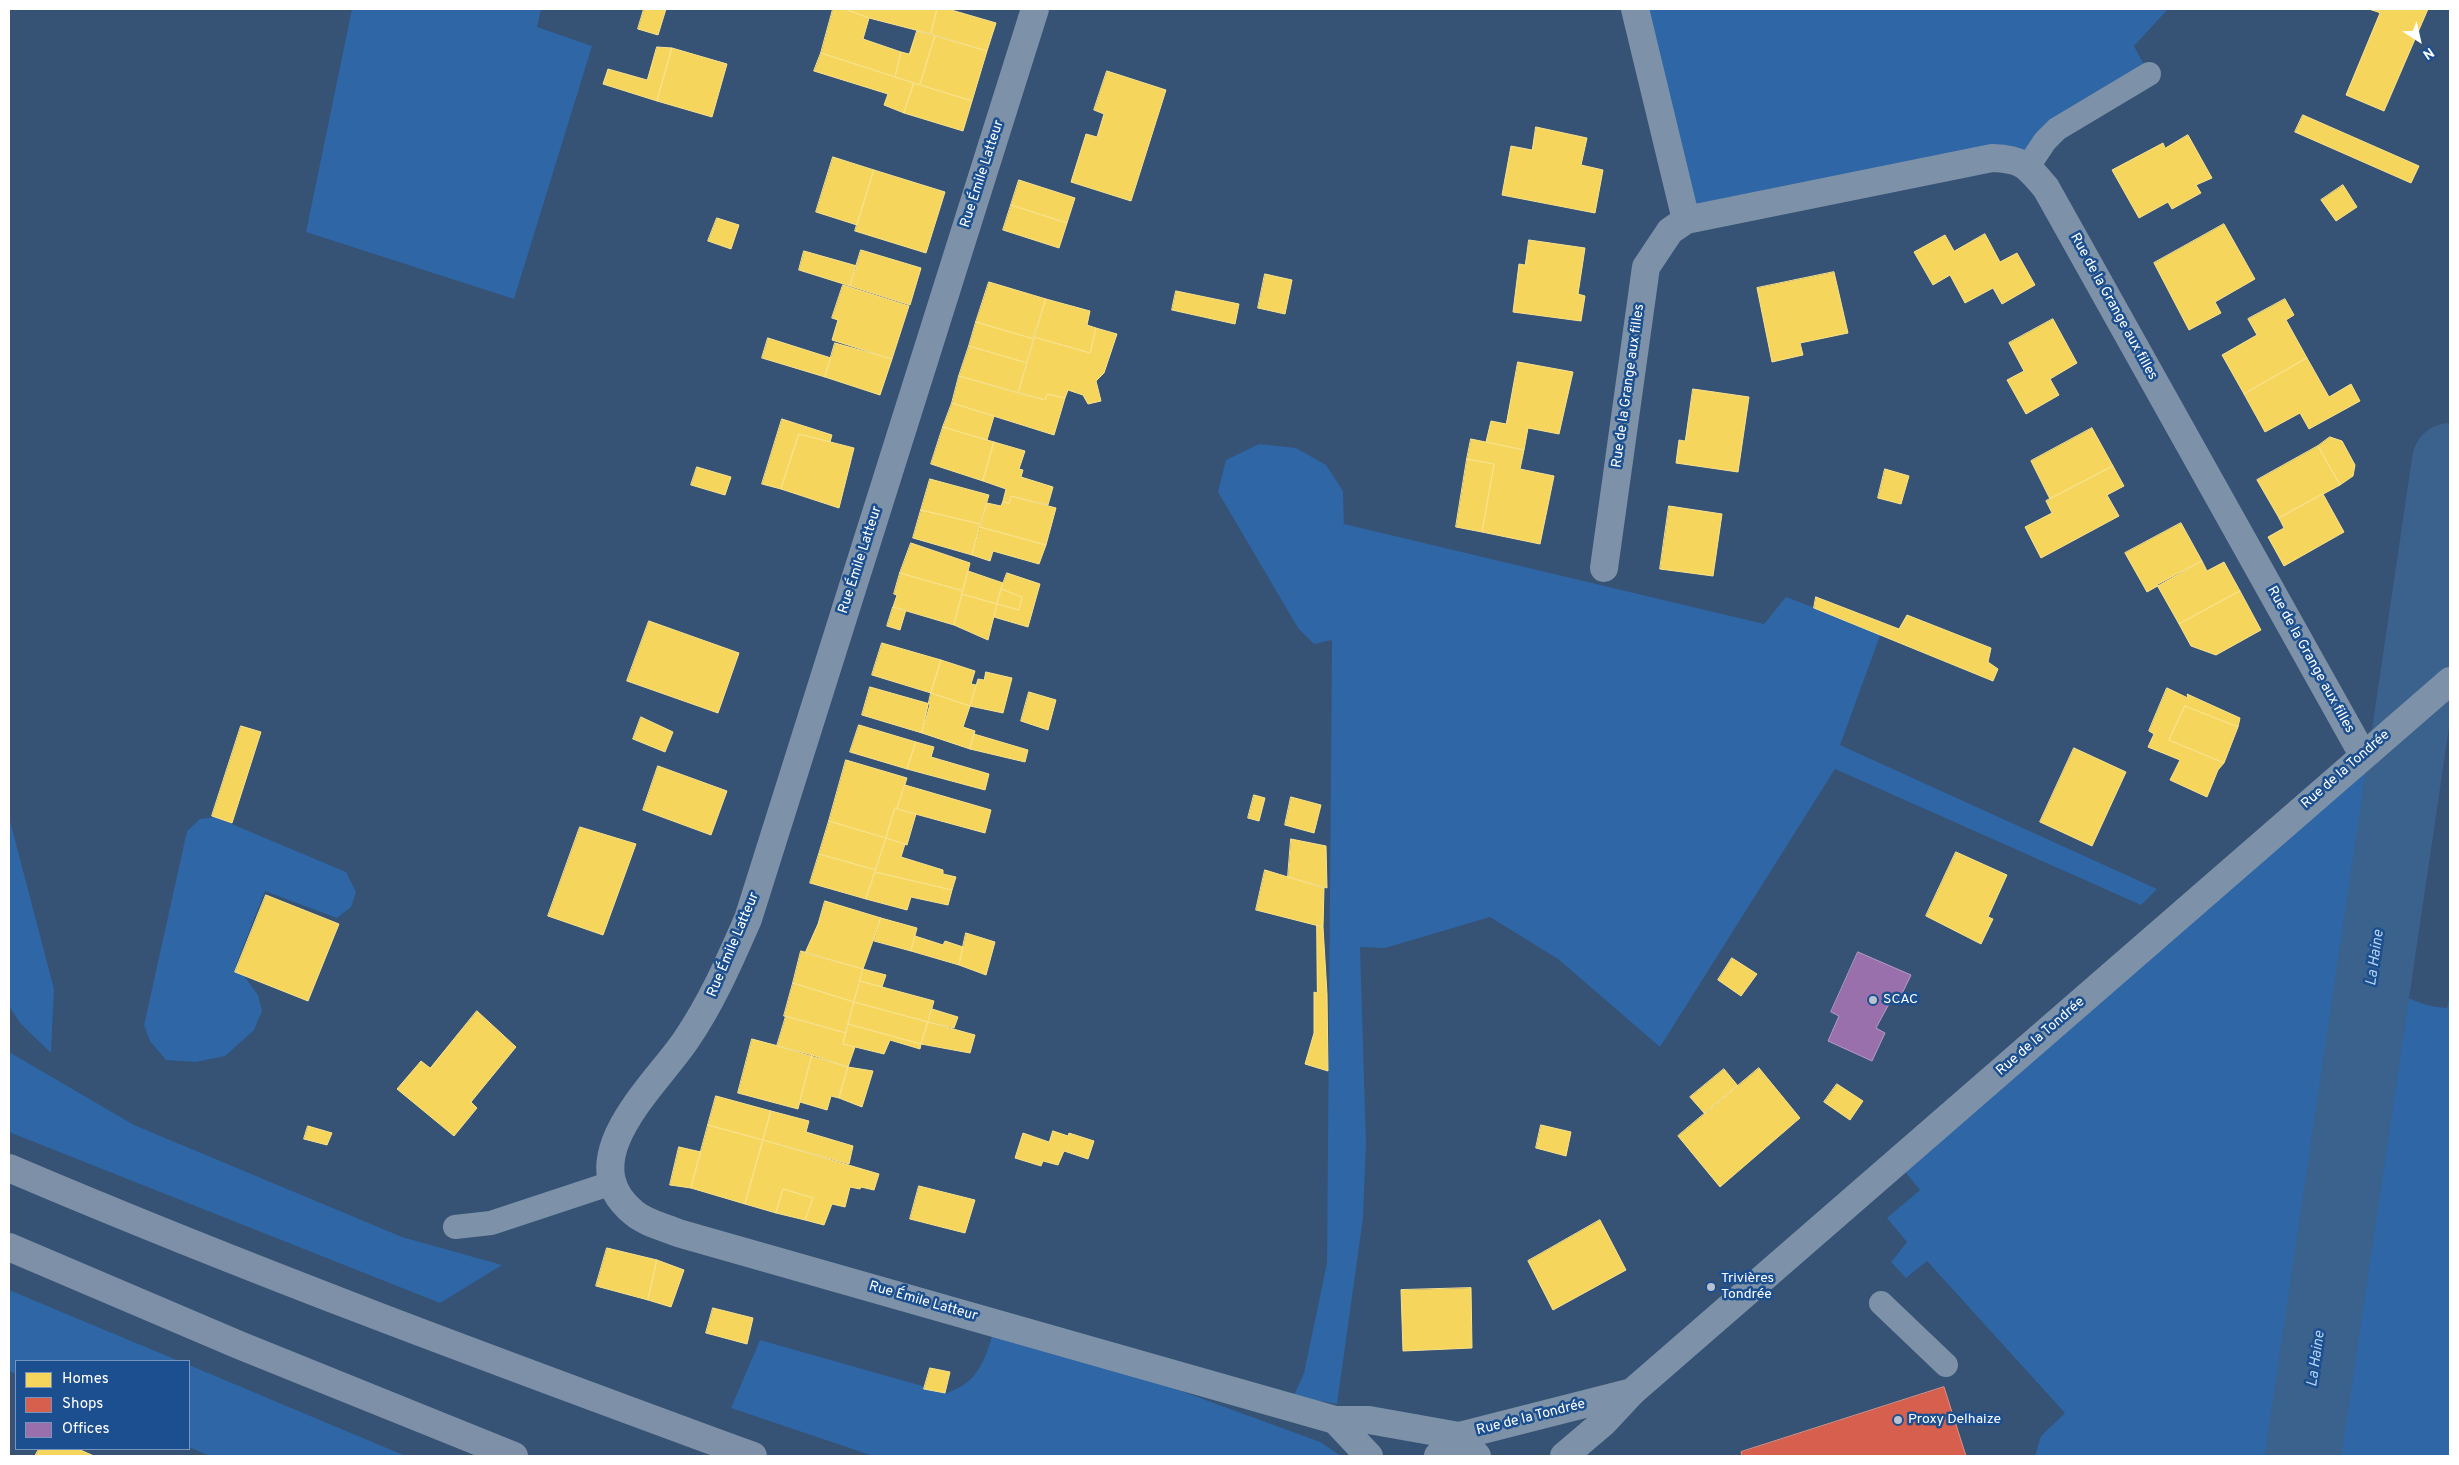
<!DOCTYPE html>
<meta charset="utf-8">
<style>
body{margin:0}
#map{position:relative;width:2459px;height:1465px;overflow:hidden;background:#365274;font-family:Overpass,sans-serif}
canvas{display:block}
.frame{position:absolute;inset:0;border:10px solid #fff;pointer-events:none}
.legend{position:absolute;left:15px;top:1360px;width:175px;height:90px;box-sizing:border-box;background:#1b4f8f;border:1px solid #7695bc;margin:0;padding:6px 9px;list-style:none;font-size:15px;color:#fff}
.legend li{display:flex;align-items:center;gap:10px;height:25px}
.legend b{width:25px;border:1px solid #7695bc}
.north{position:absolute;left:2394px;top:15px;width:50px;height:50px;-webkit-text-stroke:4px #1b4f8f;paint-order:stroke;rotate:145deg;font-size:14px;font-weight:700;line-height:20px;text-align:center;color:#fff}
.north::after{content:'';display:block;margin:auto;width:18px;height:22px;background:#fff;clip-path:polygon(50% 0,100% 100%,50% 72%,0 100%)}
</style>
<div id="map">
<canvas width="2459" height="1465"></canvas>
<div class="frame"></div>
<ul class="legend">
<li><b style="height:14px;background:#f6d55c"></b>Homes</li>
<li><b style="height:14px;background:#d6604d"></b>Shops</li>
<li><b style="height:14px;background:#9970ab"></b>Offices</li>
</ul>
<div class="north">N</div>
</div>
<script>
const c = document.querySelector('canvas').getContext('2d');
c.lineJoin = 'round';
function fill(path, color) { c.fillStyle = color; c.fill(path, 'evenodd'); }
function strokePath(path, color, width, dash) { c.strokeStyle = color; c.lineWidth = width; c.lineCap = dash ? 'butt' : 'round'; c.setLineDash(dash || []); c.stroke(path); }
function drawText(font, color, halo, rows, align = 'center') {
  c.font = font + ' Overpass,sans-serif'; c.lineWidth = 5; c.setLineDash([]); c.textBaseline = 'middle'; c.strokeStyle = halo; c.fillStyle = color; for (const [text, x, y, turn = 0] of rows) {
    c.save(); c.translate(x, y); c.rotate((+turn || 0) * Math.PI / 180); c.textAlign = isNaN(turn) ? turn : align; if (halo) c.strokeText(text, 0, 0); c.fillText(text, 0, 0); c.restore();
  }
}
fill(new Path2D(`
 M352 9H541L537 27 592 46 514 299 306 232Z
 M1635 9H2168L2134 46 2149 74 2015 159 1686 220Z
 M1259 444 1296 448 1326 465 1343 491 1344 534V524L1764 624 1786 597 1881 633 1840 745 2157 889 2141 905 1835 769 1660 1047 1558 959 1490 917 1385 948 1360 947 1366 1144 1363 1218 1337 1404 1321 1401 1318 1415 1289 1407 1304 1373 1327 1263 1332 640 1314 644 1298 628 1218 492 1226 460Z
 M2450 603V718L2436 693Z
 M2384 737 2268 1456H2035L2041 1436 2065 1413 1927 1261 1906 1278 1891 1262 1907 1242 1887 1218 1920 1190 1898 1163Z
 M9 817 54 989 51 1053 21 1024 9 1006Z
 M215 817 346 872 356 892 351 907 337 918 265 891 236 965 258 995 262 1011 254 1030 225 1056 196 1062 166 1060 150 1041 144 1025 187 831 200 819Z
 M2390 988C2409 999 2425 1007 2447 1008L2450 996V1456H2317Z
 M9 1052 134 1125 402 1237 502 1265 440 1303 9 1132Z
 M9 1290 179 1361H16V1374L9 1371Z
 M996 1323 1320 1442 1341 1456H873L731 1408 760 1340 947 1393C982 1381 986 1355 996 1323Z
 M189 1365 396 1452 407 1456H210L189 1447Z`), '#2f66a5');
const homes = new Path2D(`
 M644 9H666L658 35 638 29Z
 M833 9H845L869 18 863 39 901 52 895 77 821 53Z
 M845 9H937L931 34 869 18Z
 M937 9H948L996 23 987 51 931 34Z
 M2369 9H2428L2384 111 2346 95 2380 13Z
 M917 31 935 36 920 85 895 77 901 52 909 54Z
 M935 36 987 51 972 101 920 85Z
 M657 47 672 48 657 101 603 84 608 69 647 80Z
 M672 48 727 64 712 117 657 101Z
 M821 53 914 83 904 113 884 105 888 94 814 71Z
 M1107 71 1166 90 1131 201 1071 182 1086 134 1097 137 1104 114 1094 110Z
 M914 83 972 101 963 131 904 113Z
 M2303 115 2419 166 2411 183 2295 132Z
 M1536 127 1587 138 1581 165 1603 170 1595 213 1502 195 1511 146 1532 150Z
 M2188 135 2212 178 2196 185 2201 193 2172 209 2168 202 2139 218 2112 170 2163 143 2165 148Z
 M833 157 874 170 857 225 816 212Z
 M874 170 945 192 926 253 855 231Z
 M1019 180 1075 198 1067 223 1011 205Z
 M2343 185 2357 207 2336 221 2321 200Z
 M1011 205 1067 223 1059 248 1003 230Z
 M717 218 739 225 731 249 708 241Z
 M2224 224 2255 279 2215 302 2221 313 2189 330 2154 263Z
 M1985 234 2000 262 2017 253 2035 285 2002 304 1993 288 1965 303 1950 275 1933 285 1914 252 1945 235 1954 251Z
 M1529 240 1585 248 1578 294 1585 296 1581 321 1513 312 1519 264 1525 265Z
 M861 250 921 268 910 305 850 286Z
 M804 251 857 266 850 286 799 270Z
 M1834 272 1848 333 1800 343 1803 355 1772 362 1757 288Z
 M1265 274 1292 280 1285 314 1258 308Z
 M989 282 1046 299 1034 339 976 322Z
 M843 285 909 306 892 359 832 340 838 320 832 318Z
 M1176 291 1239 304 1235 324 1172 310Z
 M1046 299 1090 311 1087 325 1096 328 1090 353 1034 337Z
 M2285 299 2294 315 2286 320 2307 358 2244 394 2222 355 2257 335 2248 319Z
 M2053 319 2077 363 2050 379 2059 395 2026 414 2007 380 2024 371 2009 343Z
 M976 322 1034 339 1027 363 969 346Z
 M1096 328 1117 334 1104 373 1096 381 1101 401 1088 404 1083 395 1068 390 1065 398 1047 394 1045 400 1018 393 1034 337 1090 353Z
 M768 338 831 358 825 377 762 358Z
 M835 343 892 359 880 395 825 377Z
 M969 346 1027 363 1018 393 959 376Z
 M2307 358 2329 397 2351 384 2360 401 2309 429 2300 413 2265 432 2244 394Z
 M1518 362 1573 372 1559 434 1528 428 1524 450 1486 442 1491 421 1506 424Z
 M959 376 1045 400 1047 394 1065 398 1054 435 952 403Z
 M1693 389 1749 397 1738 472 1676 463 1679 440 1685 441Z
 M952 403 994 416 987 440 943 427Z
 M782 419 832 435 830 442 799 434 781 489 762 484Z
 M943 427 994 442 983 481 931 464Z
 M2092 428 2113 466 2050 499 2031 461Z
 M799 434 854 448 839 508 781 489Z
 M2330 437 2342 441 2355 465 2353 476 2340 485 2318 446Z
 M1471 439 1524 450 1520 469 1554 476 1540 544 1482 532 1494 464 1467 459Z
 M994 442 1025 451 1019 469 1023 470 1021 477 1053 487 1048 505 1011 496 1009 504 1003 501 1006 489 983 481Z
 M2318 446 2340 485 2279 518 2257 480Z
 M1467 459 1494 464 1482 532 1456 527Z
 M2113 466 2124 486 2107 495 2119 516 2041 558 2025 527 2052 513 2046 501Z
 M697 467 731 477 725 495 691 485Z
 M1885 469 1909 476 1901 504 1878 498Z
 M930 479 989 495 980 524 921 510Z
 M2323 494 2344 532 2284 566 2268 537 2284 528 2279 518Z
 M1011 496 1056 508 1046 545 980 527 987 503 1001 506 1003 501 1009 504Z
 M1669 506 1722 514 1713 576 1660 569Z
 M921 510 980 524 972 555 913 538Z
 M2181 523 2202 561 2147 592 2125 553Z
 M980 527 1046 545 1039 564 993 551 990 561 972 555Z
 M911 543 970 563 963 591 900 573Z
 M2202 561 2207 571 2224 562 2240 591 2179 624 2157 585Z
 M968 571 1003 583 997 604 962 594Z
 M900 573 963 591 954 625 893 607 897 595 894 594Z
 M1007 573 1040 584 1028 627 994 617 997 604 1019 610 1022 597 1001 589Z
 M1001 589 1022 597 1019 610 997 604Z
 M2240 591 2261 630 2216 655 2191 646 2179 624Z
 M962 594 997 604 988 640 954 625Z
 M1816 597 1899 629 1907 615 1991 648 1988 662 1998 669 1993 681 1814 608Z
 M893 607 906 610 900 630 887 626Z
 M649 621 739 653 718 713 627 681Z
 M882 643 941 660 931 693 872 675Z
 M941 660 975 671 971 684 976 685 970 706 931 693Z
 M986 672 1012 678 1003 713 970 706 978 679 984 680Z
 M870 687 930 704 922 733 862 715Z
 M2167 688 2188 698 2187 694 2240 718 2238 727 2185 706 2169 740 2224 763 2218 770 2207 797 2170 780 2180 760 2148 747 2154 734 2149 731Z
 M1029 692 1056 700 1048 730 1021 721Z
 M931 693 970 706 963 727 975 731 970 749 922 733Z
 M2185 706 2238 727 2224 763 2169 740Z
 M641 717 673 732 665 752 633 739Z
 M859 725 916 742 907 769 850 752Z
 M241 726 261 732 232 823 212 816Z
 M974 734 1028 750 1025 762 970 749Z
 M916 742 934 747 931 757 989 774 985 790 907 769Z
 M2074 748 2126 772 2092 846 2040 822Z
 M846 760 907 778 897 809 895 808 886 838 829 821Z
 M658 766 727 791 711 835 643 810Z
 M905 785 991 810 985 833 897 809Z
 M1254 795 1265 798 1259 821 1248 818Z
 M1291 797 1321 805 1314 833 1285 825Z
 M895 808 916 814 907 845 886 838Z
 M829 821 886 838 876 870 819 854Z
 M580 827 636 844 603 935 548 916Z
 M886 838 905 844 901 857 943 870V874L956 877 952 890 875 872Z
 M1291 839 1326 846 1327 888 1288 877Z
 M1956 852 2007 875 1988 917 1993 919 1981 944 1926 916Z
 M819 854 876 870 866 899 810 883Z
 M1265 870 1324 888 1323 927 1256 910Z
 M875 872 952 890 948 905 911 897 907 910 866 899Z
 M266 895 339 924 308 1001 235 972Z
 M825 901 881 918 863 969 805 953 818 924Z
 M881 918 917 928 911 951 874 941Z
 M1317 925 1323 927 1327 994 1328 1071 1305 1064 1314 1033V992L1317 993Z
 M966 933 995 942 986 975 959 965Z
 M915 936 943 945 945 941 963 947 959 965 911 951Z
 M801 951 863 969 854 1002 793 983Z
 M1732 958 1757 974 1741 996 1718 980Z
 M863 969 886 975 882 987 860 981Z
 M860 981 934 1001 928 1022 854 1002Z
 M793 983 854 1002 846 1033 784 1016Z
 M854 1002 928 1022 921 1044 848 1024Z
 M932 1009 958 1017 954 1028 928 1022Z
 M477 1011 516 1047 471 1102 477 1108 454 1136 397 1089 421 1061 430 1068Z
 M786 1016 846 1033 843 1044 855 1047 848 1067 777 1046Z
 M928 1022 975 1035 970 1053 921 1044Z
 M848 1024 921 1044 920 1049 890 1040 884 1054 843 1044Z
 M752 1039 812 1055 798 1109 738 1093Z
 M812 1055 848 1067 839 1098 831 1096 827 1110 800 1102Z
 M848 1067 873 1071 862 1107 839 1098Z
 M1759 1068 1800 1118 1720 1187 1678 1136Z
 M1724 1069 1738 1086 1705 1114 1690 1097Z
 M1837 1084 1863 1101 1850 1120 1824 1102Z
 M716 1096 771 1111 763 1140 708 1125Z
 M771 1111 809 1121 806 1132 853 1146 849 1164 763 1140Z
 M708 1125 763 1140 745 1204 691 1188Z
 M1541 1125 1571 1132 1566 1156 1536 1148Z
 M308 1126 332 1133 327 1145 304 1139Z
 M1053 1131 1068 1136 1069 1133 1094 1141 1088 1159 1064 1151 1058 1165 1043 1161 1041 1166 1015 1158 1023 1133 1049 1142Z
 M763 1140 879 1174 874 1190 861 1187 860 1189 850 1187 845 1207 832 1204 824 1225 805 1220 813 1198 783 1189 776 1213 745 1204Z
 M679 1147 701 1152 691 1188 670 1185Z
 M919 1186 975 1200 965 1233 910 1219Z
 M783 1189 813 1198 805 1220 776 1213Z
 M1600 1220 1626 1270 1553 1310 1528 1261Z
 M607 1248 657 1260 648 1300 596 1286Z
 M657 1260 684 1270 671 1307 648 1300Z
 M1471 1288 1472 1348 1403 1351 1401 1290Z
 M713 1308 753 1318 747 1344 706 1333Z
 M930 1368 950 1372 945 1393 924 1389Z
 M39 1449H78L94 1456H35Z`);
fill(homes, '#f6d55c');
strokePath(homes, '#f9e28d', 1);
const shops = new Path2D(`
 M1944 1387 1966 1456H1742L1741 1452Z`);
fill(shops, '#d6604d');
strokePath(shops, '#e29082', 1);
const offices = new Path2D(`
 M1858 952 1911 975 1897 1004 1890 1002 1876 1028 1885 1033 1872 1061 1828 1041 1839 1016 1831 1012Z`);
fill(offices, '#9970ab');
strokePath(offices, '#b89bc4', 1);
strokePath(new Path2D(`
 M2303 1456 2450 461`), '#3b618d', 76);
strokePath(new Path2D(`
 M2027 168 2045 141 2057 129 2149 74
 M455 1227 491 1223 612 1183
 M1881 1303 1946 1365`), '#7d92a8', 24);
strokePath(new Path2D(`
 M1035 9 748 919C729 962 713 1000 686 1040 655 1086 569 1160 634 1213 646 1223 664 1227 678 1233L1335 1420H1369L1459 1436 1477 1456
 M1635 9 1686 220
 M1604 568 1646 267 1670 231 1686 220 1992 158C2022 159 2027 165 2046 188L2363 755
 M1335 1420 1369 1456`), '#7d92a8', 28);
strokePath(new Path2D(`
 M1438 1456 1459 1436 1632 1392
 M1564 1456 1604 1422 1632 1392 2450 681`), '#7d92a8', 28);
strokePath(new Path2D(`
 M9 1168C253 1272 503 1364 753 1456
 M9 1247 239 1345 514 1456`), '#7e90a7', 28);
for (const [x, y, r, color] of [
 [1873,1000,5,"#b9c2ce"],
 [1711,1287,5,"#b9c2ce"],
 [1898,1420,5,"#b9c2ce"]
]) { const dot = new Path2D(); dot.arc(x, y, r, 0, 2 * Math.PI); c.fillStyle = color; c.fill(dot); strokePath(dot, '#1b4f8f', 2); }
drawText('14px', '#fff', '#1b4f8f', [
 ["Rue Émile Latteur",983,174,-72],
 ["Rue de la Grange aux filles",2113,307,61],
 ["Rue de la Grange aux filles",1629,386,-82],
 ["Rue Émile Latteur",861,560,-72],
 ["Rue de la Grange aux filles",2310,660,61],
 ["Rue de la Tondrée",2346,770,-41],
 ["Rue Émile Latteur",734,945,-67],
 ["Rue de la Tondrée",2041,1037,-41],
 ["Rue Émile Latteur",923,1302,16],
 ["Rue de la Tondrée",1531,1418,-14]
]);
drawText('14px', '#fff', '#1b4f8f', [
 ["SCAC",1883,1000],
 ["Trivières",1721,1279],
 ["Tondrée",1721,1295],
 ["Proxy Delhaize",1908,1420]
], 'left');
drawText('italic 15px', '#b5d3f5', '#1b4f8f', [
 ["La Haine",2376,958,-82],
 ["La Haine",2317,1359,-82]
]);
</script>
